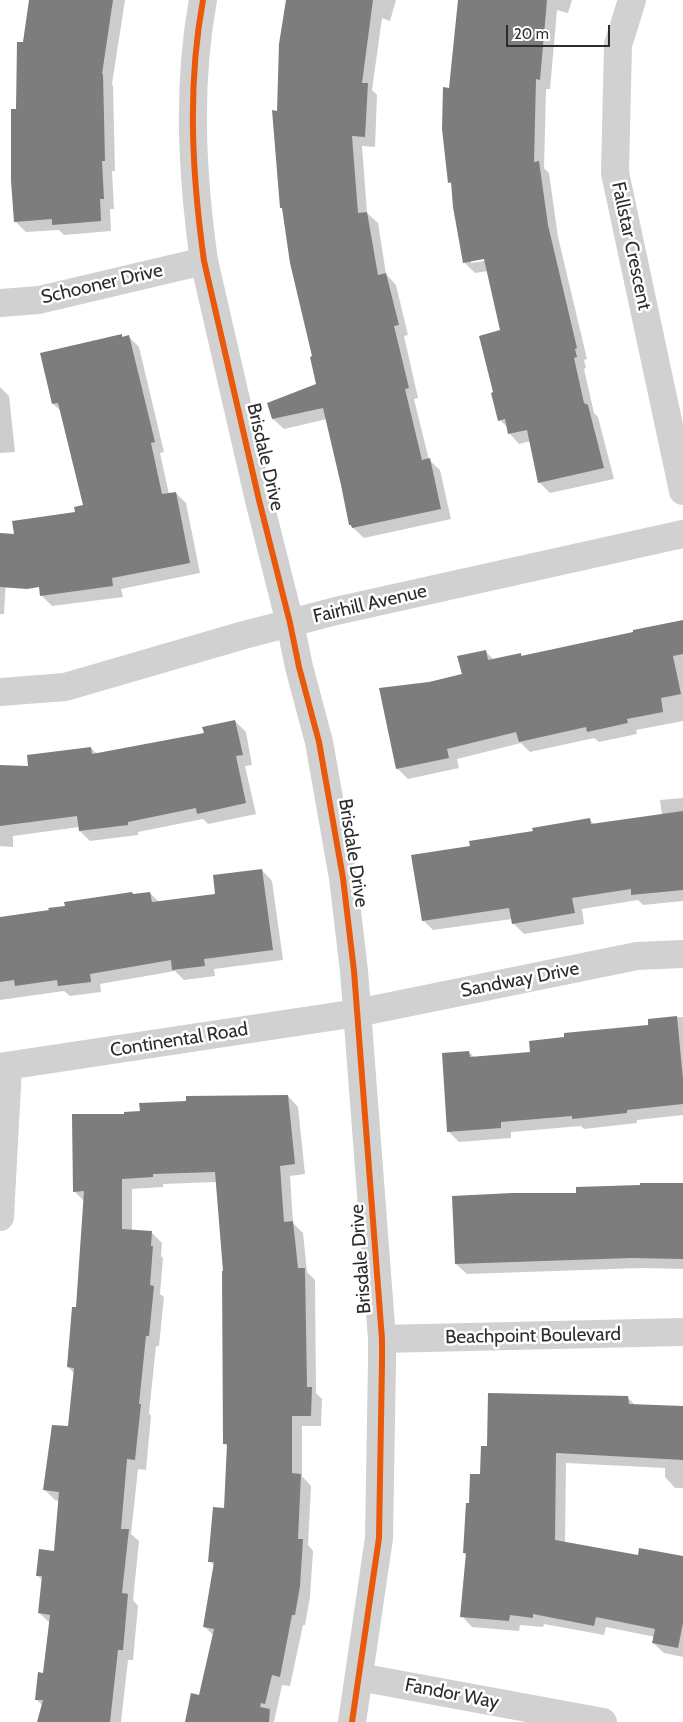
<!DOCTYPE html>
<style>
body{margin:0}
#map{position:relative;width:683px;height:1722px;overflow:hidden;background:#fff;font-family:Cabin,sans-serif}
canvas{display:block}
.scale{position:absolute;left:506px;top:25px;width:104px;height:22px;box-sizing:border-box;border:2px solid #2c2c2c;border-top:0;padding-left:6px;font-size:15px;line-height:18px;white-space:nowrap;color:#2c2c2c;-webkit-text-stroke:4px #fff;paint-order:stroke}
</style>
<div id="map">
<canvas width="683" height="1722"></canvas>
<div class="scale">20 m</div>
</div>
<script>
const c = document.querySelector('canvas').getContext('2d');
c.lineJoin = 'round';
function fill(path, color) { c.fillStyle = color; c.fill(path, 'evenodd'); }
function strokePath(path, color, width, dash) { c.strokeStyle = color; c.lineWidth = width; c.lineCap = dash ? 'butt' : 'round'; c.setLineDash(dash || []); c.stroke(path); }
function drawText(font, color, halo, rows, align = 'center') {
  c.font = font + ' Cabin,sans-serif'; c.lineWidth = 5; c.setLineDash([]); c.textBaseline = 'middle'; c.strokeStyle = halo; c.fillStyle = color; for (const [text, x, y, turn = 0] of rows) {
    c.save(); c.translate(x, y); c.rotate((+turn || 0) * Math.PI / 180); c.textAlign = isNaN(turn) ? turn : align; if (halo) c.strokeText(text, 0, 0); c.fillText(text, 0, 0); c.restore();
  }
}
fill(new Path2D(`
 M30 0H125L112 84 113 86 115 171H112L114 209H110L111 231 64 235 59 230 26 232 15 221 11 162H12Z
 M287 0H396L390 21 382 18 372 90 377 95 375 147 362 146 367 213 378 223 386 274 396 285 408 335 404 336 418 398 414 399 429 460 440 470 451 519 364 538 350 525 327 419 284 429 273 419 269 404 318 385 314 357 283 210 281 207 278 112Z
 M463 0H572L568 13 557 10 550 89H546L544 168 549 173 558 237 587 359 584 360 586 368 584 369 594 413 598 417 614 479 550 493 539 482 531 441 519 444 509 433 508 428 500 420 502 331 488 271 475 273 464 262 453 186 449 182 450 89ZM490 257 491 260 471 263V260Z
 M121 335 124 338 129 337 139 347 164 452 160 453 169 494 176 493 186 503 200 573 121 589 123 597 52 606 42 596 28 520 76 513 85 506 62 412 53 404Z
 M0 387 9 396 15 452 0 453Z
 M0 537 8 545 4 614H0Z
 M683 621V721L636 730 637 734 599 742 594 738 530 752 521 743 457 759 459 768 408 779 397 768 430 683 463 675 485 651 494 660 521 654 523 657 634 633Z
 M235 721 246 732 252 765 245 766 256 814 208 824 203 819 138 832V835L90 841 80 831 79 827 13 836V847L0 846V767H30L91 748 97 754 205 734Z
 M683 798V901L643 905 638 900 582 909 584 924 524 934 513 923 512 919 433 930 423 920 471 847 590 820 595 825 662 815 660 800Z
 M262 870 272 881 283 960 214 969 215 976 184 980 175 971 100 984 101 992 70 996 64 991 0 1000V918L50 911 150 893 159 902 217 895Z
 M683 1017V1115L637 1120V1123L584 1129 581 1126 511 1132V1138L459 1142 449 1132 469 1052 475 1058 531 1053 650 1026 649 1020Z
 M288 1096 298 1107 305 1174 290 1176 293 1223 303 1233 307 1272 315 1280 316 1393 322 1399 321 1426H302V1476L311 1486 308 1545 313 1551 310 1597 305 1625H303L290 1686 282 1685 274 1722H186L200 1696 213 1635 205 1627 214 1566 210 1561 225 1509 228 1447 224 1443V1272L217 1182 163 1184V1187L132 1189V1231L151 1232 162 1243 161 1256 163 1258 160 1294 164 1297 159 1346H156L149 1413 151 1416 146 1470 138 1469 131 1534 139 1541 133 1600 138 1606 133 1660H128L121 1722H38L43 1706 36 1699 44 1674 50 1623 39 1613 43 1581 37 1575 55 1552 59 1501 55 1500 45 1490 69 1428 74 1373 68 1367 77 1309 84 1201 74 1191 125 1115Z
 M683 1184V1269L642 1268 467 1274 456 1264 578 1194Z
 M628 1398 636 1406 683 1408V1488H675L665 1477V1468L566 1463 565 1543 639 1556 683 1557V1657L664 1653 653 1643 655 1637 606 1627 604 1635 544 1624 543 1627 520 1625 519 1631 472 1627 462 1616 467 1556 464 1553 471 1504 482 1475 488 1447Z`), '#0003');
fill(new Path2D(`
 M29 0H113L102 74H103L105 161H102L104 199H100L101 221 52 225V219L14 222 11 181V109H16L17 42H23Z
 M286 0H373L362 83H368L365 137 352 136 358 213 367 212 378 275 386 273 399 325 394 326 409 388 405 389 422 460 430 458 441 509 352 528 351 525H349L341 485 323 408 272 419 267 403 316 384 310 357 312 356 290 263 282 208H280L272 110 277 111 279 44Z
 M458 0H547L540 80 536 79 534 162 539 161 548 225 577 348 575 349 577 357 574 358 584 403 588 405 604 468 538 483 527 430 508 434 505 419 498 421 491 393 493 392 479 336 500 330 484 259 463 263 453 207 451 182 448 183 442 129 443 87 449 88Z
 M122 334V337L129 335 155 442 151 443 162 494 176 492 190 563 112 578 113 586 40 596 39 587 27 589 0 587V533L14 534 12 521 75 512 74 507 83 505 58 403 52 404 40 353Z
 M683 620V654L673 656 681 694 661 698 663 712 627 719 628 723 587 732 586 727 519 742 516 732 447 749 449 758 396 769 379 688 429 682 462 674 457 656 486 650 488 660 521 653V656L633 632V630Z
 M235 720 243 755 236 756 246 803 197 814 196 808 128 822V825L79 831 77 816 0 826V765L28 766 27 755 91 747 92 754 204 733 202 727Z
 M683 811V890L631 895V889L572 898 575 913 512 924 509 908 422 921 411 855 470 846 469 841 533 831 532 828 590 818 591 824Z
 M262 869 273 950 204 959 205 966 172 970 171 960 90 974 91 982 58 986 57 980 15 986 14 980 0 982V917L49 910 48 908 65 906 64 902 132 892 133 894 150 892 152 902 215 894 213 875Z
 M677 1016 683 1079V1104L627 1110V1113L572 1119V1116L501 1122V1128L447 1132 442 1053 469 1051 470 1057 530 1052 529 1041 564 1037V1033L648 1025V1019Z
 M288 1095 295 1164 280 1166 284 1222 293 1221 298 1268H305L307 1387H312L311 1416H292V1473L301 1474 298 1539H303L300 1586 295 1615H292L280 1677 272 1675 265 1704 261 1703 260 1707 270 1709 269 1722H185L191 1693 199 1695 214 1629 203 1627 214 1562H208L213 1507 224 1508 227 1444H223L222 1271H223L215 1172 153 1174V1177L122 1179V1229L152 1231 151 1246H153L150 1285 154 1286 149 1336H146L139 1404H141L135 1460 127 1459 121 1529H129L122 1593 128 1594 123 1650H118L110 1722H37L43 1700H35L38 1672 43 1673 50 1615 38 1613 42 1576H36L39 1549 54 1551 59 1492 43 1490 52 1425 68 1426 74 1368 67 1367 72 1307H76L84 1191 73 1192 72 1114H124V1112L140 1111 139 1103 186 1101V1096Z
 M640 1183H683V1259L631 1258 455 1264 452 1196 512 1193H576V1187L640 1185Z
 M488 1393 628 1396 629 1404 683 1406V1460L556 1453 555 1540 638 1555 639 1548 683 1556V1623L678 1648 652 1643 655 1629 596 1617 594 1626 533 1614V1618L510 1615 509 1621 460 1617 466 1553H463L466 1503H469L470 1474H480L481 1446H487Z`), '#7d7d7d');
strokePath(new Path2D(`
 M632 0 618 45 615 173 683 491
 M0 303 39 300 204 261
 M0 1067 357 1013 637 956 683 954
 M0 1217 8 1067
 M382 1339 683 1332
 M359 1677 603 1722`), '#d1d1d1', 28);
strokePath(new Path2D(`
 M203 0C187 87 192 174 204 261L259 500 290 623 299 667 319 742 343 878 354 971 382 1339V1362L379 1538 352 1722
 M0 692 65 687 244 635 336 611 683 534`), '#d1d1d1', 28);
strokePath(new Path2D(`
 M203 0C187 87 192 174 204 261L259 500 290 623 299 667 319 742 343 878 354 971 382 1339V1362L379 1538 352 1722`), '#e8590c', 6);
drawText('19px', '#2c2c2c', '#fff', [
 ["Fallstar Crescent",631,246,78],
 ["Schooner Drive",102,284,-13],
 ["Brisdale Drive",265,457,77],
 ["Fairhill Avenue",370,604,-13],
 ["Brisdale Drive",353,853,81],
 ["Sandway Drive",520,980,-11],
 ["Continental Road",179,1040,-9],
 ["Brisdale Drive",361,1259,-94],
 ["Beachpoint Boulevard",533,1336,-1],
 ["Fandor Way",452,1694,11]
]);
</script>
